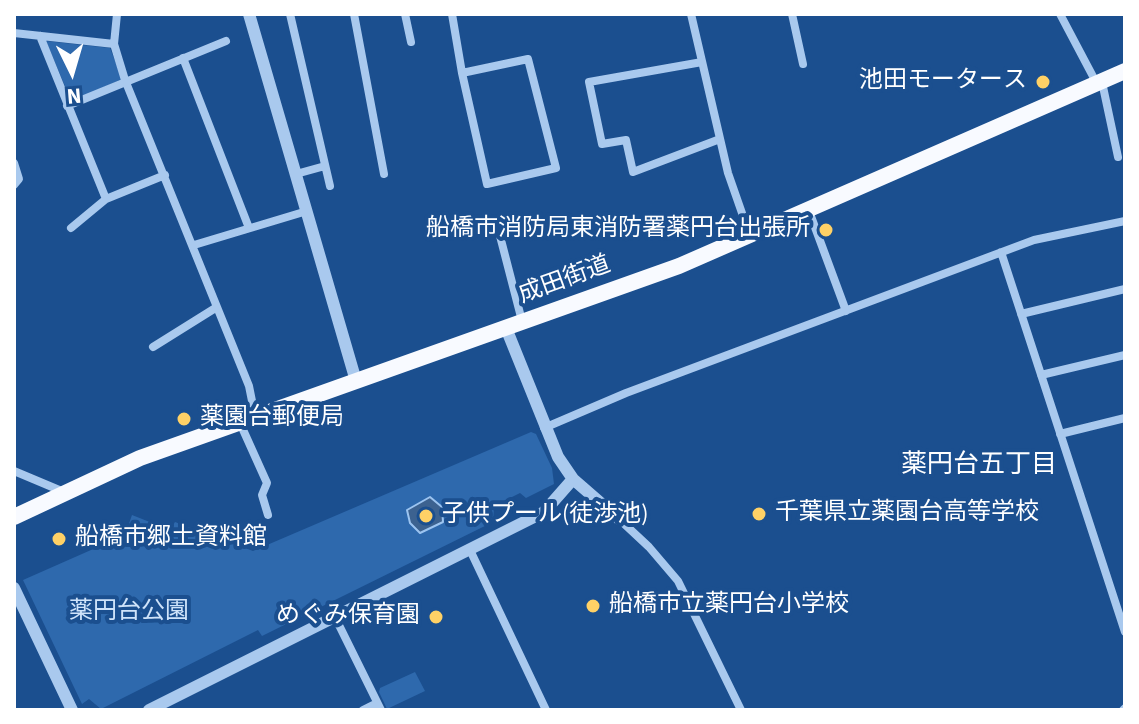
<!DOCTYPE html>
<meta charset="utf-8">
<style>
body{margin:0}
#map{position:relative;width:1139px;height:724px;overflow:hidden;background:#1b4f8f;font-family:"Source Sans 3",sans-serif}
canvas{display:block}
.frame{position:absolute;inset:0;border:16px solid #fff;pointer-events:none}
.north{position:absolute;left:32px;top:32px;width:80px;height:80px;-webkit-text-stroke:6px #1b4f8f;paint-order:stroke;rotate:175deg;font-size:22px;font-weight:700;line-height:32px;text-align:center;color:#fff}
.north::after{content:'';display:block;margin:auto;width:28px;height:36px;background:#fff;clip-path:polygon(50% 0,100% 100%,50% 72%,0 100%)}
</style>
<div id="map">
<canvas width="1139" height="724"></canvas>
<div class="frame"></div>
<div class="north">N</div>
</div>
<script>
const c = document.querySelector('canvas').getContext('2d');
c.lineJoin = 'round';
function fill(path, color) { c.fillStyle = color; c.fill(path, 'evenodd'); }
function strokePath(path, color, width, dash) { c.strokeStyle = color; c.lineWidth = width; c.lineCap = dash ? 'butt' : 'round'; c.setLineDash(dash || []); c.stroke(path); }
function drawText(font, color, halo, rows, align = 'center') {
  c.font = font + ' "Source Sans 3","Noto Sans JP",sans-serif'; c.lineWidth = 8; c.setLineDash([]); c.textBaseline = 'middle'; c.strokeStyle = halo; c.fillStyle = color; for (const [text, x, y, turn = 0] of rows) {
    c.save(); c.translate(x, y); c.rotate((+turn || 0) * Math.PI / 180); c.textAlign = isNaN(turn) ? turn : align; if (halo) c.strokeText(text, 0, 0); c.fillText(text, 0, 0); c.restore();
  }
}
fill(new Path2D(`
 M46 41 110 48 122 79 75 100 70 98Z
 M531 432 536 434 552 468 554 484 526 498 520 493 494 506 493 522 262 636 258 630 101 709 89 699 82 704 23 580 125 535 132 515 170 530 175 522 253 551Z
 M415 672 425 691 387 709 379 692 380 688Z`), '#2e69ad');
const water = new Path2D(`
 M430 497 442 507 443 522 420 533 410 523 407 510Z`);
fill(water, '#3c6290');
strokePath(water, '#9cc4f0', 2);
strokePath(new Path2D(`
 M117 14 114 44 125 80 249 386 255 416
 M290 14 330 186
 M354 14 384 174
 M405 14 411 42
 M452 14 462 73 487 184 556 168 528 59 462 73
 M691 14 728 173 750 236
 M792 14 803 64
 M1060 14 1097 84
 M14 33 114 44
 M40 36 106 199
 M183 58 249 228
 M702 62 589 82 602 144 626 140 633 172 720 139
 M1102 82 1118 157
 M67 106 226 41
 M14 163 19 179 14 185
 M296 174 325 166
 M809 211 846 311
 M71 228 106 199 165 175
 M500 236 522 321
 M194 245 307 211
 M1001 252 1125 632
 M1021 314 1125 289
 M153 347 217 307
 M1041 375 1125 355
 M240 423 267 483 262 495 268 515
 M544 428 626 393 1034 240 1125 221
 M1060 434 1125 418
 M14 471 64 492
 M619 519 649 547 678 581 741 710
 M470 550 546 710
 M335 617 381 710
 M363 710 377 703
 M1123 710 1125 708`), '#a9c9ee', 8);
strokePath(new Path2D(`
 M249 14 356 381
 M506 328 558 457 573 479 619 519
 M14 588 72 710
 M149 710 544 512 573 479`), '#a9c9ee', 12);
strokePath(new Path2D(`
 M14 517 140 458 679 266 1125 71`), '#f8faff', 16);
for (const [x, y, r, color] of [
 [1043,82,8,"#ffd166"],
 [826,230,8,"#ffd166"],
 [184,419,8,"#ffd166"],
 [759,514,8,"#ffd166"],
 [426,516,8,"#ffd166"],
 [59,539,8,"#ffd166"],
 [593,606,8,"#ffd166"],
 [436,617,8,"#ffd166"]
]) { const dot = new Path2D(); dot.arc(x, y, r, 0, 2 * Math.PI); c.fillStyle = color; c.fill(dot); strokePath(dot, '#1b4f8f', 3); }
drawText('24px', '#fff', '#1b4f8f', [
 ["池田モータース",1027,82,"right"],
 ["船橋市消防局東消防署薬円台出張所",810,230,"right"],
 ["薬園台郵便局",200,419],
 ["千葉県立薬園台高等学校",775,514],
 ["子供プール(徒渉池)",442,516],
 ["船橋市郷土資料館",75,539],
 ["船橋市立薬円台小学校",609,606],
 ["めぐみ保育園",420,617,"right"]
], 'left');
drawText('24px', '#fff', '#1b4f8f', [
 ["成田街道",565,281,-20]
]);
drawText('24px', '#cfe3fa', '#1b4f8f', [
 ["薬円台公園",129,613]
]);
drawText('26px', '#fff', '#1b4f8f', [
 ["薬円台五丁目",979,466]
]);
</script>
